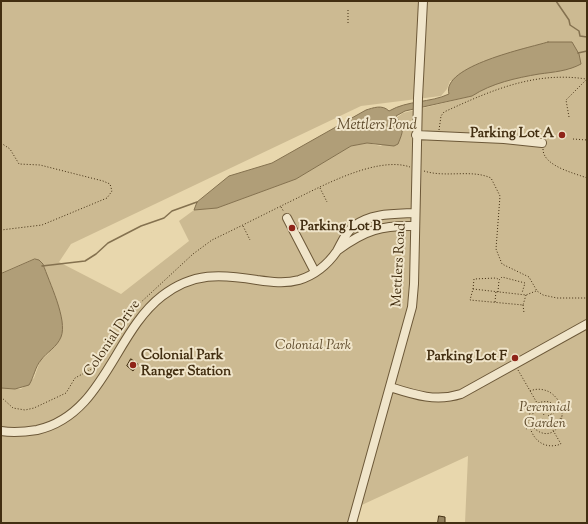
<!DOCTYPE html>
<style>
body{margin:0}
#map{position:relative;width:588px;height:524px;overflow:hidden;background:#e8d7ad;font-family:"Sorts Mill Goudy",serif}
canvas{display:block}
.frame{position:absolute;inset:0;border:2px solid #422e11;pointer-events:none}
</style>
<div id="map">
<canvas width="588" height="524"></canvas>
<div class="frame"></div>
</div>
<script>
const c = document.querySelector('canvas').getContext('2d');
c.lineJoin = 'round';
function fill(path, color) { c.fillStyle = color; c.fill(path, 'evenodd'); }
function strokePath(path, color, width, dash) { c.strokeStyle = color; c.lineWidth = width; c.lineCap = dash ? 'butt' : 'round'; c.setLineDash(dash || []); c.stroke(path); }
function drawText(font, color, halo, rows, align = 'center') {
  c.font = font + ' "Sorts Mill Goudy",serif'; c.lineWidth = 4; c.setLineDash([]); c.textBaseline = 'middle'; c.strokeStyle = halo; c.fillStyle = color; for (const [text, x, y, turn = 0] of rows) {
    c.save(); c.translate(x, y); c.rotate((+turn || 0) * Math.PI / 180); c.textAlign = isNaN(turn) ? turn : align; if (halo) c.strokeText(text, 0, 0); c.fillText(text, 0, 0); c.restore();
  }
}
fill(new Path2D(`
 M1 1H587V523H465L468 456 353 509 349 523H1V388L21 389 34 378 40 361 48 354 63 327 43 264 39 260 35 259 1 274ZM571 69C538 74 501 77 472 96L403 113 396 118 402 124 381 146 367 143 351 146 296 179 217 208 194 210 179 221 189 241 121 294 59 262 71 244 361 106 441 96 447 89 450 81Z`), '#ccba92');
const water = new Path2D(`
 M548 42H572L579 54 581 64C568 71 554 72 539 74 516 78 492 83 472 96L405 111 396 116C404 130 404 129 398 144L394 146 367 143 351 146 296 179 217 208 194 210 197 202 229 176 272 163 366 110C373 108 382 104 389 111 408 100 430 103 449 94 441 66 528 48 548 42Z
 M35 259 39 260 43 264C49 282 68 320 61 337 57 347 47 352 41 360 35 367 34 377 29 385L15 389 1 388V274Z`);
fill(water, '#b09e78');
strokePath(water, '#84714f', 1);
strokePath(new Path2D(`
 M556 1 569 20 570 25 579 31 580 36 587 37
 M578 53 587 51
 M42 266 85 261 96 254 108 243 141 226 164 218 172 211 197 202`), '#84714f', 1.5);
const building = new Path2D(`
 M131 359 138 364 133 371 127 366Z
 M439 516 445 517V523H438Z`);
fill(building, '#988662');
strokePath(building, '#422e11', 1);
const minor = new Path2D(`
 M416 135 504 139 542 143
 M287 218 315 272
 M338 250C365 230 382 225 415 226
 M390 387C415 395 436 402 461 394L587 324
 M1 431C13 433 25 432 37 430 104 415 114 333 162 296 193 272 221 274 257 280 271 282 285 284 299 280 315 275 328 264 337 251 342 242 345 233 354 226 371 213 394 214 415 213
 M352 523 412 307 414 284 418 98 423 1`);
strokePath(minor, '#6c5838', 10);
strokePath(new Path2D(`
 M348 23V10
 M569 117 566 100 587 79
 M439 130 441 116 444 112C490 91 534 71 586 79
 M573 139 587 140
 M1 143 10 149 19 164 40 165 103 181 110 184 112 191 107 198 42 225 1 230
 M543 149C543 166 574 173 587 178
 M424 171C446 178 471 169 491 178L500 196 496 249 502 264 529 277 537 291 543 295 557 298H587
 M320 188 327 202
 M281 207 284 212
 M243 226 250 240
 M473 289 474 279 496 278 498 279
 M498 292 499 280 502 277 525 283 522 293
 M526 295 523 305 470 300 473 289 526 295 536 291
 M495 302 496 291
 M523 305 524 313
 M518 370 544 415
 M530 391C537 388 545 389 551 393 576 411 554 450 532 426
 M1 397 13 408 25 410 34 408 66 393 75 378 90 370 101 361 139 304 193 254 212 240C235 229 259 217 283 205 315 190 375 155 410 167
 M548 416 565 406
 M529 419 534 412 540 409
 M547 420 561 444C526 457 516 396 550 402L559 410
 M551 426 558 422 562 416
 M526 429 543 419`), '#422e11', 1, [1, 2]);
strokePath(minor, '#f0e5ca', 8);
for (const [x, y, r, color] of [
 [562,135,4,"#8f2418"],
 [292,228,4,"#8f2418"],
 [515,358,4,"#8f2418"],
 [133,365,4,"#8f2418"]
]) { const dot = new Path2D(); dot.arc(x, y, r, 0, 2 * Math.PI); c.fillStyle = color; c.fill(dot); strokePath(dot, '#f0e5ca', 1.5); }
drawText('bold 14px', '#422e11', '#f0e5ca', [
 ["Parking Lot A",554,135],
 ["Parking Lot B",300,228,"left"],
 ["Colonial Park",141,357,"left"],
 ["Ranger Station",141,373,"left"],
 ["Parking Lot F",507,358]
], 'right');
drawText('14px', '#422e11', '#f0e5ca', [
 ["Mettlers Road",400,265,-87],
 ["Colonial Drive",113,339,-56]
]);
drawText('italic 14px', '#5e4a2b', '#f0e5ca', [
 ["Colonial Park",313,347],
 ["Perennial",545,409],
 ["Garden",545,425]
]);
drawText('italic 15px', '#5e4a2b', '#f0e5ca', [
 ["Mettlers Pond",377,126]
]);
</script>
